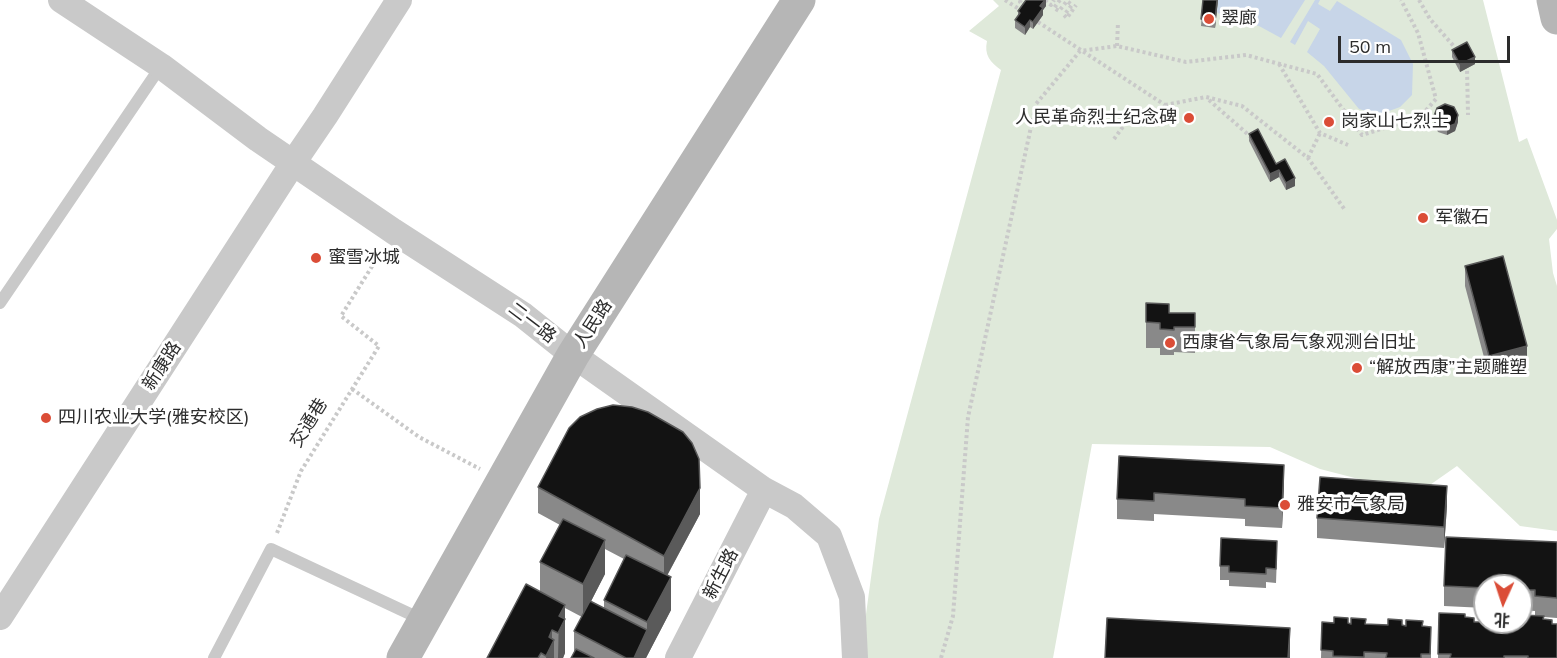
<!DOCTYPE html>
<meta charset="utf-8">
<style>
body{margin:0}
#map{position:relative;width:1557px;height:658px;overflow:hidden;background:#fff;font-family:Mulish,"Noto Sans SC",sans-serif}
canvas{display:block}
.north{position:absolute;left:1473px;top:574px;width:60px;height:60px;box-sizing:border-box;background:#fff;border:2px solid #ababab;border-radius:50%;rotate:183deg;font-size:16px;font-weight:700;line-height:24px;text-align:center;color:#2c2c2c}
.north::after{content:'';display:block;margin:auto;width:21px;height:27px;background:#db4d37;clip-path:polygon(50% 0,100% 100%,50% 72%,0 100%)}
.scale{position:absolute;left:1338px;top:36px;width:172px;height:27px;box-sizing:border-box;border:3px solid #2c2c2c;border-top:0;padding-left:8px;font-size:18px;line-height:21px;white-space:nowrap;color:#2c2c2c;-webkit-text-stroke:4px #fff;paint-order:stroke}
</style>
<div id="map">
<canvas width="1557" height="658"></canvas>
<div class="north">北</div>
<div class="scale">50 m</div>
</div>
<script>
const c = document.querySelector('canvas').getContext('2d');
c.lineJoin = 'round';
function fill(path, color) { c.fillStyle = color; c.fill(path, 'evenodd'); }
function strokePath(path, color, width, dash) { c.strokeStyle = color; c.lineWidth = width; c.lineCap = dash ? 'butt' : 'round'; c.setLineDash(dash || []); c.stroke(path); }
function drawText(font, color, halo, rows, align = 'center') {
  c.font = font + ' Mulish,"Noto Sans SC",sans-serif'; c.lineWidth = 6; c.setLineDash([]); c.textBaseline = 'middle'; c.strokeStyle = halo; c.fillStyle = color; for (const [text, x, y, turn = 0] of rows) {
    c.save(); c.translate(x, y); c.rotate((+turn || 0) * Math.PI / 180); c.textAlign = isNaN(turn) ? turn : align; if (halo) c.strokeText(text, 0, 0); c.fillText(text, 0, 0); c.restore();
  }
}
fill(new Path2D(`
 M993 0H1483L1519 142 1527 138 1557 220V229L1549 239 1553 273 1557 286V531L1520 526 1457 466 1417 494 1320 469 1270 447 1092 444 1053 658H860L879 519 1001 70C990 62 984 55 987 41L969 31 999 6Z`), '#dfe9da');
fill(new Path2D(`
 M1218 0H1305L1281 38 1259 26 1221 16 1217 12Z
 M1315 0H1320L1318 4 1330 11 1337 1 1401 40 1413 64 1412 95 1400 107 1389 111 1377 114 1359 109 1324 66 1307 52 1320 29 1308 21 1295 45 1290 42Z`), '#c7d5e8');
strokePath(new Path2D(`
 M1005 0 1022 11
 M1021 0 1020 2 1024 5 1028 0
 M1047 0 1046 1 1051 5 1054 0
 M1060 0 1054 8 1059 11 1067 1 1072 5 1064 15 1067 18 1076 5
 M1419 0 1430 19 1458 51
 M1038 22 1165 105
 M1117 46 1118 22
 M1279 64 1320 133 1348 145
 M1466 65 1467 68 1468 115
 M1209 100 1252 138
 M1114 139 1133 113 1157 118 1165 105 1206 97 1242 106 1308 158 1345 210
 M1308 158 1320 133
 M352 389 419 437 480 469
 M277 533 301 471 379 346 341 316 381 252
 M941 658 953 616 968 417 1036 104 1080 51 1117 46 1186 62 1246 55 1317 74 1362 135 1420 117 1436 99 1418 33 1401 0`), '#c9c9c9', 4, [3, 3]);
strokePath(new Path2D(`
 M0 303 161 66
 M214 658 271 549 423 620`), '#c9c9c9', 12);
strokePath(new Path2D(`
 M61 0 161 66 258 139 393 231 523 315 573 355 764 490 794 506 829 536 852 597 855 658
 M0 617 293 163 325 116 399 0
 M678 658 764 490`), '#c9c9c9', 26);
strokePath(new Path2D(`
 M1553 0 1557 18
 M403 658 573 355 799 0`), '#b6b6b6', 33);
fill(new Path2D(`
 M1046 0V6L1043 10V15L1033 29 1030 27 1025 35 1015 28V20L1018 17V11Z
 M1203 0H1218L1215 28 1201 26Z
 M1452 50 1475 64 1460 72 1452 57Z
 M1434 116 1458 122 1455 131 1447 135 1438 132 1434 124Z
 M1249 134 1276 164 1295 186 1286 190 1279 177 1270 182 1249 141Z
 M1465 266 1527 366 1489 376 1465 286Z
 M1146 303 1169 313H1195V353L1174 352V355H1160V348H1146Z
 M1119 456 1284 485 1282 528 1245 526V519L1154 514V521L1117 519V499Z
 M538 487 700 514 667 576 671 610 646 658H571L574 652V631L582 617 565 608V653L563 658H487L540 592V562L560 525 538 513ZM605 549 624 559 604 600V608L591 601 605 574Z
 M1447 506 1444 548 1317 538V518Z
 M1557 542V618L1544 617V619L1552 624 1557 658H1438L1439 613 1465 617 1474 622H1485L1535 616V611L1521 610V586H1485V608L1444 606V586Z
 M1277 555 1276 583 1266 582V588L1229 586V580H1220V566Z
 M1322 622 1431 627V658H1321Z`), '#898989');
fill(new Path2D(`
 M1045 0H1046V6L1043 10V15L1033 29V22L1040 6Z
 M1217 0H1218L1215 28V21Z
 M1030 20V27L1025 35V27Z
 M1475 57V64L1460 72V64Z
 M1458 115V122L1455 131 1447 135V127Z
 M1279 170V177L1270 182V174Z
 M1295 178V186L1286 190V183Z
 M1527 346V366L1489 376V356Z
 M1284 465V485L1282 528V508Z
 M1447 486V506L1444 548V527Z
 M700 488V514L664 581V556Z
 M605 540V574L583 617V584Z
 M671 577V610L647 656V622Z
 M565 605V653L563 658H558L559 616Z
 M1290 628V658H1288Z
 M552 630V644L554 640V658H546L549 637Z
 M647 630V656L646 658H634Z`), '#5a5a5a');
const building = new Path2D(`
 M1026 0H1045L1040 6 1043 8 1033 22 1030 20 1025 27 1015 20 1020 13 1018 11Z
 M1203 0H1217L1215 21 1201 19Z
 M1467 42 1475 57 1460 64 1452 50Z
 M1445 104 1454 107 1458 115 1455 124 1447 127 1438 125 1434 116 1437 108Z
 M1258 129 1276 164 1285 159 1295 178 1286 183 1279 170 1270 174 1249 134Z
 M1503 256 1527 346 1489 356 1465 266Z
 M1146 303 1169 304V313H1195V327H1174V330L1160 329V323L1146 322Z
 M613 405 632 407 648 412 683 432 692 443 699 459 700 488 664 556 538 487 569 428 580 417 597 409Z
 M1119 456 1284 465 1282 508 1245 506V499L1154 493V501L1117 499Z
 M1320 477 1447 486 1444 527 1317 518Z
 M563 519 605 540 583 584 540 562Z
 M1446 537 1557 542V598L1535 596V590H1521V586H1485V588L1444 586Z
 M1221 538 1277 541 1276 569 1266 568V574L1229 572V566H1220Z
 M626 555 671 577 647 622 604 600Z
 M526 584 565 605 559 616 565 619 558 633 552 630 549 637 554 640 546 656 541 653 538 658H487Z
 M590 601 647 630 634 658H626L574 631Z
 M1439 613 1465 614V617L1474 618V622H1483V618H1485V622H1521V615L1544 616 1543 619 1552 620V624H1557V658H1528V656H1504V658H1450L1451 654H1438Z
 M1334 617 1348 618V623L1351 624V618L1366 619 1365 624 1388 625V619L1402 620V625L1406 626V620L1423 621 1422 626 1431 627 1430 654H1421V658H1386L1387 653 1364 652V657L1333 656V651L1321 650 1322 622 1334 623Z
 M1107 618 1290 628 1288 658H1105Z
 M576 649 594 658H571Z`);
fill(building, '#131313');
strokePath(building, '#5a5a5a', 1.5);
for (const [x, y, r, color] of [
 [1209,19,6,"#db4d37"],
 [1189,118,6,"#db4d37"],
 [1329,122,6,"#db4d37"],
 [1423,218,6,"#db4d37"],
 [316,258,6,"#db4d37"],
 [1170,343,6,"#db4d37"],
 [1357,368,6,"#db4d37"],
 [46,418,6,"#db4d37"],
 [1285,505,6,"#db4d37"]
]) { const dot = new Path2D(); dot.arc(x, y, r, 0, 2 * Math.PI); c.fillStyle = color; c.fill(dot); strokePath(dot, '#fff', 2); }
drawText('18px', '#2c2c2c', '#fff', [
 ["翠廊",1221,19],
 ["人民革命烈士纪念碑",1177,118,"right"],
 ["岗家山七烈士",1341,122],
 ["军徽石",1435,218],
 ["蜜雪冰城",328,258],
 ["西康省气象局气象观测台旧址",1182,343],
 ["“解放西康”主题雕塑",1369,368],
 ["四川农业大学(雅安校区)",58,418],
 ["雅安市气象局",1297,505]
], 'left');
drawText('18px', '#2c2c2c', '#fff', [
 ["二一路",532,323,37],
 ["人民路",593,324,-57],
 ["新康路",162,366,-57],
 ["交通巷",309,423,-58],
 ["新生路",721,574,-63]
]);
</script>
